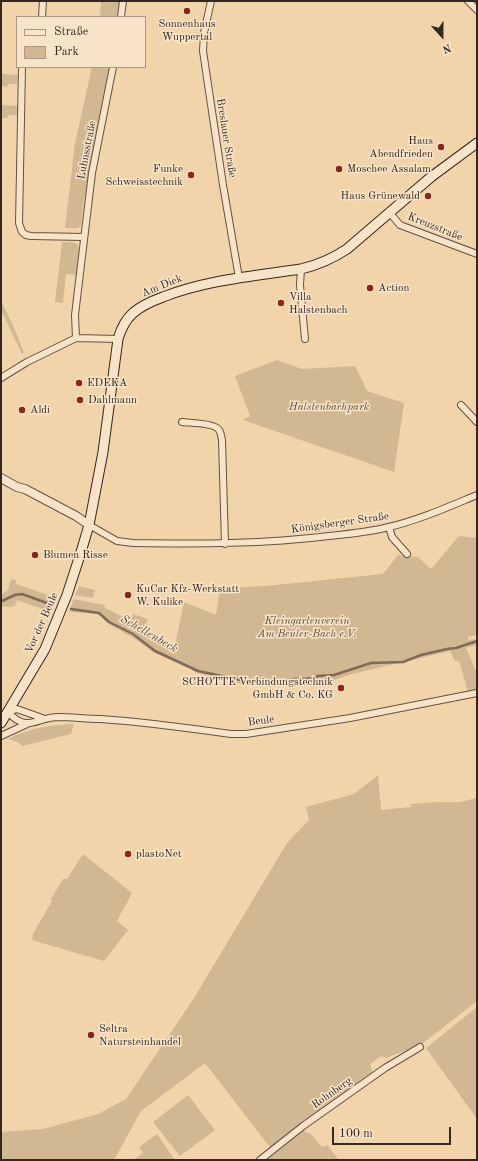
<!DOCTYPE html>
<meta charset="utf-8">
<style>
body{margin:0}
#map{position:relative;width:478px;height:1161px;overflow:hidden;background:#f2d4aa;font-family:"Old Standard TT",serif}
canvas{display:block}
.frame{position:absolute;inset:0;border:2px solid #332721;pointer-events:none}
.legend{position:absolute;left:16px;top:16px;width:130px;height:52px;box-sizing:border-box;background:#f7e3c8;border:1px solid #a99885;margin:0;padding:5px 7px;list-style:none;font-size:12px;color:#332721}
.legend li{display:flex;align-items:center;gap:8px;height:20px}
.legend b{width:20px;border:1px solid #a99885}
.north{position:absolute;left:422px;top:16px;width:40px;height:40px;-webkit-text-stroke:3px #f7e3c8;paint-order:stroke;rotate:159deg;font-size:11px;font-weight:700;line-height:16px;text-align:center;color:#332721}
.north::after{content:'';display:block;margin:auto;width:14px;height:18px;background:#332721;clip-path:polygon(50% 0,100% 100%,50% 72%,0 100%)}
.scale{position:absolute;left:332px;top:1127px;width:119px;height:18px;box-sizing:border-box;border:2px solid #332721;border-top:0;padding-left:5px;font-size:12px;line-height:14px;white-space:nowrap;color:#332721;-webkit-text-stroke:3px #f7e3c8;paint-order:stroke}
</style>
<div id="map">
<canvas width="478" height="1161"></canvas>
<div class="frame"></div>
<ul class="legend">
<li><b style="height:5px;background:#f7e3c8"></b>Straße</li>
<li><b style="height:11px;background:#d2b793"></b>Park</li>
</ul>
<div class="north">N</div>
<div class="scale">100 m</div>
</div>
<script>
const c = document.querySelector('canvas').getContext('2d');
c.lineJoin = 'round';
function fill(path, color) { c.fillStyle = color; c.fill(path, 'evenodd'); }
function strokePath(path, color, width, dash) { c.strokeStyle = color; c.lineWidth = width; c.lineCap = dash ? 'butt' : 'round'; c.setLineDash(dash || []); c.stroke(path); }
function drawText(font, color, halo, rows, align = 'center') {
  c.font = font + ' "Old Standard TT",serif'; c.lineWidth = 3; c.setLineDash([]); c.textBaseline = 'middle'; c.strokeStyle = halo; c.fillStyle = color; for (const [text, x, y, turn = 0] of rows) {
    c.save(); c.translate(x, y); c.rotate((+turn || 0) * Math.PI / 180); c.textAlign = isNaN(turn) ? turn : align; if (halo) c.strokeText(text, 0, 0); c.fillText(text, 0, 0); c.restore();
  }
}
fill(new Path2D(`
 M101 1H119L118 17H100Z
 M92 67H111L83 205 81 225 78 228H65L75 143Z
 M2 74 18 75 17 84H8L7 87 1 86Z
 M1 105 18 106V115H8V118H1Z
 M62 242H71L77 244 79 249 76 275 66 274 63 303 55 302Z
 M1 301 13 325 24 353 22 354 1 310Z
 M277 360 302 369 355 366 367 391 404 403 394 472 243 420 250 416 235 376Z
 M459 536 477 538V635L468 637V640L477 639V645L466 648 477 673V690L468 692 459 661H455L450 651 352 674 322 684 288 682 265 685 228 682 195 672 190 668 153 652 132 637 110 625 98 614 69 612 74 599 104 605 105 608 131 621 133 614 148 619 145 629 157 640 175 645 184 602 216 615 220 588 265 586 383 574 398 555 418 557 431 569Z
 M11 579 16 580V584L56 598 51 612 17 600 15 606 9 607 1 606V595L8 590Z
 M79 586 95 590 93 598 75 595Z
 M74 724 71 734 23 746 17 742 8 739C28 728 52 725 74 724Z
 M378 775 381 810 411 807V804L440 802H460L477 798V1001L422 1044 386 1058 381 1056 370 1064 373 1073 272 1150 205 1063 141 1111 114 1160H1V1132L43 1129 98 1114 126 1099 194 998 287 843 309 820 306 807 354 794Z
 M83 854 132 893 117 921 128 930 104 961 32 940 33 934 52 901 51 899 63 879H67Z
 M477 1007V1119L426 1048Z
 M188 1095 215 1130 180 1156 153 1122Z
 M302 1130 311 1134 322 1147 327 1145 339 1160H263Z
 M157 1134 175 1160H133L143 1153 139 1147Z`), '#d2b793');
strokePath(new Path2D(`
 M2 601 15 595 22 594 47 603
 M71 609 99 613 109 622 133 634 155 651 198 671 246 681 274 683 295 679H303L313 678 318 676 334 675 371 663 403 662 421 655 447 649 456 648 477 641`), '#7f6b57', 2.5);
const minor = new Path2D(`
 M211 1 204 33 203 51 223 185 239 278
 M468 1 477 10
 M42 17 43 1
 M121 17 123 1
 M22 67 19 223 22 232 26 235 31 236 84 237
 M113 67 92 173 75 315 76 338 118 339
 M389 212 400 225 477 254
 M301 269 300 285 305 339
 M1 378 27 362 76 338
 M461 405 477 422
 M182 422C190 423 211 423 217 428 221 430 221 436 222 440L225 544
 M89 525 117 541 133 543C199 544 264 544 329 536 349 534 369 532 389 527 419 520 448 507 477 495
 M389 527 392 537 407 554
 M45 719 17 709 8 712C27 733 35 718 58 717 72 717 87 719 101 719 144 722 188 728 231 734H246L350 718 477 693
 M1 736 27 724
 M260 1160 303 1126 385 1068 420 1047`);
const tertiary = new Path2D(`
 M1 478 17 487 25 489 76 516 89 525`);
const secondary = new Path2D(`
 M1 723 45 649 67 595 81 552 89 525 103 452 118 339C121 329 125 320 133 313 141 306 152 301 163 297 206 280 254 276 301 269 318 265 332 259 347 249L431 177 477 143`);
strokePath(minor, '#635243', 8);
strokePath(tertiary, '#635243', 10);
strokePath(secondary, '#332721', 11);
strokePath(minor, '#f7e3c8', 6);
strokePath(tertiary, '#f7e3c8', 8);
strokePath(secondary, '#f7e3c8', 9);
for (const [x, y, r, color] of [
 [187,11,4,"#8f2418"],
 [441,147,4,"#8f2418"],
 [339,169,4,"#8f2418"],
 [191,175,4,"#8f2418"],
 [428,196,4,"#8f2418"],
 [370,288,4,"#8f2418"],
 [281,303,4,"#8f2418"],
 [79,383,4,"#8f2418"],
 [80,400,4,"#8f2418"],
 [22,410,4,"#8f2418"],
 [35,555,4,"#8f2418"],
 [128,595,4,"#8f2418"],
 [341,688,4,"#8f2418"],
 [128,854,4,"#8f2418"],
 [91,1035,4,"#8f2418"]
]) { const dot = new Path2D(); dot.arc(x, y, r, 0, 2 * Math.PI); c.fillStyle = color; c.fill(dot); strokePath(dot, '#f7e3c8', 1.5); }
drawText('11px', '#332721', '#f7e3c8', [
 ["Sonnenhaus",187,24,"center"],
 ["Wuppertal",187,37,"center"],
 ["Haus",433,141,"right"],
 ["Abendfrieden",433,154,"right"],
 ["Funke",183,169,"right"],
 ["Schweisstechnik",183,182,"right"],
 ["Moschee Assalam",347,169],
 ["Haus Grünewald",420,196,"right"],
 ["Action",378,288],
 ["Villa",289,297],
 ["Halstenbach",289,310],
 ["EDEKA",87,383],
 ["Dahlmann",88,400],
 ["Aldi",30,410],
 ["Blumen Risse",43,555],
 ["KuCar Kfz-Werkstatt",136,589],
 ["W. Kulike",136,602],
 ["SCHOTTE Verbindungstechnik",333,682,"right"],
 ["GmbH & Co. KG",333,695,"right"],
 ["plastoNet",136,854],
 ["Seltra",99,1029],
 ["Natursteinhandel",99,1042]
], 'left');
drawText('11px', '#332721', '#f7e3c8', [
 ["Breslauer Straße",226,138,81],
 ["Luhnsstraße",87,150,-79],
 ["Kreuzstraße",435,227,22],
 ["Am Diek",162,286,-22],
 ["Königsberger Straße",340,523,-8],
 ["Vor der Beule",42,623,-66],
 ["Beule",261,721,-7],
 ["Rohnberg",332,1093,-35]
]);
drawText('italic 11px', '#5b4b3e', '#f7e3c8', [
 ["Halstenbachpark",329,407],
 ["Kleingartenverein",307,621],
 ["Am Beuler-Bach e.V.",307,634]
]);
drawText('italic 12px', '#59493c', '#f7e3c8', [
 ["Schellenbeck",149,634,30]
]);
</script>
